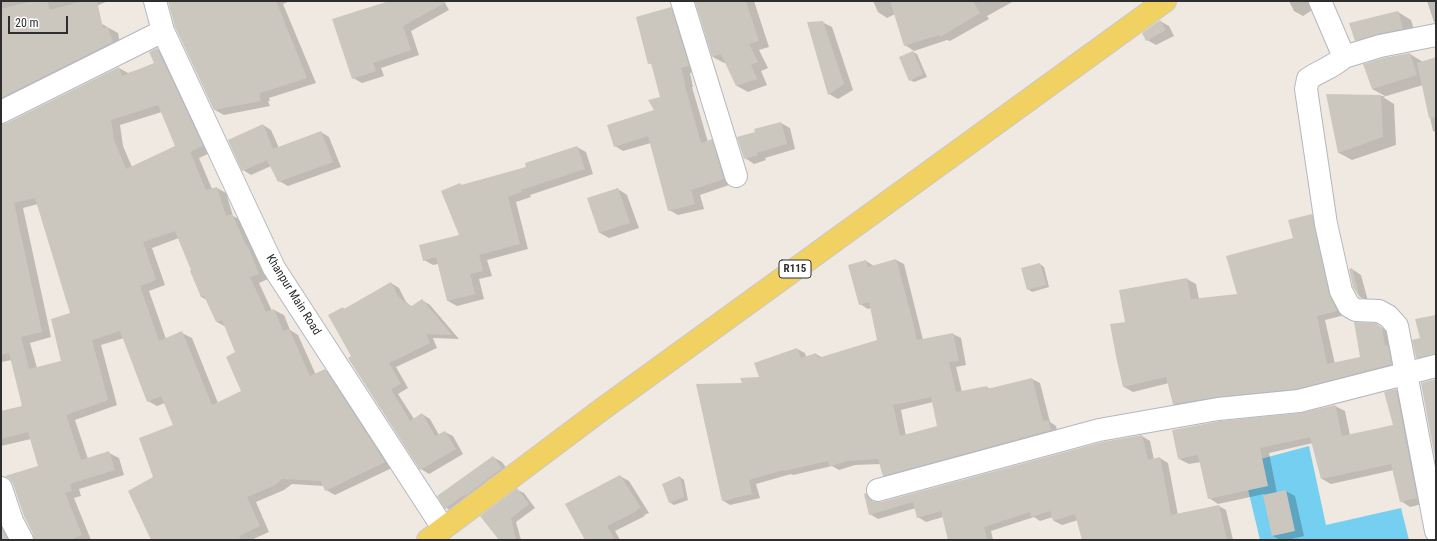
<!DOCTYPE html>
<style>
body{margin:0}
#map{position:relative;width:1437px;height:541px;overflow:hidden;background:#efe9e1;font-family:"Roboto Condensed",sans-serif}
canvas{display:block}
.frame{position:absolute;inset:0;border:2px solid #2e2e2e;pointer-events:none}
.scale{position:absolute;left:8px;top:16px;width:60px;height:18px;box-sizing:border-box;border:2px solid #2e2e2e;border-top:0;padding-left:5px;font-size:12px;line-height:14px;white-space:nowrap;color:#2e2e2e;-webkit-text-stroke:3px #fff;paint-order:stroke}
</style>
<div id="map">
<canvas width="1437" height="541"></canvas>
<div class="frame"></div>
<div class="scale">20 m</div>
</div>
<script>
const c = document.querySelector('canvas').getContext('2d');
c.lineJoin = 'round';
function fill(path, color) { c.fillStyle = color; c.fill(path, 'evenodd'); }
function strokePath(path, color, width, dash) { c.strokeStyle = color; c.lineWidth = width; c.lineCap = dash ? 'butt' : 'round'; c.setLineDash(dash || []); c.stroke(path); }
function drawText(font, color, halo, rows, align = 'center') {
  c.font = font + ' "Roboto Condensed",sans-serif'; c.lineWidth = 4; c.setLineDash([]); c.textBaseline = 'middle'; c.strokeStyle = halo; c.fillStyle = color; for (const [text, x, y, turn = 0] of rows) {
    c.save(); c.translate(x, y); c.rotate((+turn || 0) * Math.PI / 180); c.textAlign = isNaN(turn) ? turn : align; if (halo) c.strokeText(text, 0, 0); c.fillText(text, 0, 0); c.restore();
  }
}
fill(new Path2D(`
 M1309 446 1326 525 1401 508 1409 540H1260L1242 464Z`), '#75cff0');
fill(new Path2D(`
 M1 1H108L59 22 102 24 118 33 121 48 1 110Z
 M169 1H290L283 4 316 83 269 98 270 101H268L270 106 224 115 215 110Z
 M391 1H444L449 10 411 31 419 55 381 68 384 76 362 83 353 78Z
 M695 1H754L769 47 759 50 768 68 761 71 767 85 748 92 737 86 726 62 724 63 713 57Z
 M873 1H1014L987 16 989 19 950 41 947 40 914 51 905 45 895 14 887 18 878 12Z
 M1289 1H1314L1317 7 1303 16 1294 11Z
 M1427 1H1436V24L1434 22Z
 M671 8 679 13 697 71 690 73 693 87H692L708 142 711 140 720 145 732 184 700 195 704 209 678 215 669 210 651 143 623 151 615 146 655 111 661 97 653 65 649 63Z
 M1398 12 1411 20 1416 36 1369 48 1356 40Z
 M1160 21 1169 26 1174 36 1156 45 1147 40Z
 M822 22 832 27 853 90 838 99 829 94Z
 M157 49 166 54 212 152 199 158 212 189 217 188 226 193 233 216 241 220 257 253 268 279 259 283 272 311 274 310 284 315 290 330 298 335 316 375 325 370 334 376 394 467 335 495 326 490 324 486 292 484 284 490 256 502 269 532 251 540H153L154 477 174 426 165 403 157 406 148 401 124 338 101 345 117 405 75 420 88 459 109 453 119 458 124 475 79 489 81 496 74 498 91 540H35L39 467 31 439 1 446V412L23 406 12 360 1 362V125L7 124 119 68 128 73 156 64ZM162 112 176 146 132 167 123 146 120 125ZM38 204 71 314 62 361 37 368 30 343 51 337 23 208ZM179 238 193 270 201 297 207 300 217 322 226 327 237 353 242 392 218 403 192 338 182 333 166 339 149 291 165 285 152 248Z
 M913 52 917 54 927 77 914 82 910 80Z
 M1410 54 1423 62 1436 59V132L1433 131 1423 85 1383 97 1394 104 1396 145 1352 160 1339 153 1327 95 1385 96 1372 89Z
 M781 123 790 128 795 149 765 158 766 160 754 164 745 158 756 132Z
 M263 125 271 130 279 148 321 132 329 137 341 167 288 186 279 181 271 166 251 175 243 170Z
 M577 147 586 152 593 174 530 195 531 197 516 202 528 249 487 260 492 276 479 279 484 299 457 306 448 301 438 264 433 265 424 260 460 235V184L464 186 527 167Z
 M618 189 627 195 639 228 609 238 600 233Z
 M1312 215 1320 220 1345 315 1325 320 1335 364 1362 358 1375 324 1389 332 1400 369 1306 393 1182 409 1173 404 1169 383 1133 392 1124 387 1126 323 1187 279 1196 284 1199 299 1238 295 1294 239Z
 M896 260 904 264 923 340 953 334 961 338 966 365 956 367 962 392 987 387 990 389 1032 379 1040 383 1050 422 1056 426 1058 435 891 480 883 475 880 464 855 465 839 470 832 466 793 475 791 474 756 484 760 498 730 505 722 500 743 384 761 378 797 349 805 353 806 357 816 354 823 358 878 341 871 308 868 309 860 304 866 261 874 266ZM933 402 938 427 906 436 901 410Z
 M1040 264 1044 267 1049 287 1032 292 1028 289Z
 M1352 269 1361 275 1368 301 1360 297 1354 286Z
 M391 283 399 288 406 302 412 307 422 300 430 305 459 339 433 338 437 348 396 367 408 388 398 394 414 419 422 414 430 419 439 435 445 432 453 436 463 454 429 474 421 469 353 357 343 308 345 309Z
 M1436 316V359L1425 362 1417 358 1421 339Z
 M1396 390 1405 396 1426 503 1410 507 1401 501 1394 470 1331 484 1322 479 1313 443 1269 453 1277 493 1286 491 1295 496 1304 536 1287 540H1280L1273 536 1264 494 1218 504 1209 498 1201 462 1189 464 1179 459 1300 414 1335 406 1345 411 1350 435 1394 426Z
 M1142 436 1150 441 1154 460 1160 458 1168 463 1178 515 1219 506 1226 510 1233 540H1083L1078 520 1062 525 1054 521 1053 517 1040 521 1034 517 991 531 993 540H949L943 517 926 522 918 517 916 508 878 519 870 514 866 494 874 499 875 501 872 499V501L878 505Z
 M493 457 502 462 511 474 455 513 446 508Z
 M620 476 629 481 649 513 644 515 645 516 615 531 620 540H586Z
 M680 477 684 480 688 500 674 505 669 502Z
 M518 490 524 493 535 508 516 522 521 540H500Z
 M1 506 14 540H1Z`), '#0003');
fill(new Path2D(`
 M33 1H47L50 10 83 1H97L103 28 108 27 113 42 1 98V9Z
 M168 1H276L307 78 260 93 261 95 259 96 261 101 214 110 175 27Z
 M389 1H448L403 26 411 50 373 63 376 71 352 79 332 19Z
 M695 1H746L759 41 749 44 758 62 751 65 757 79 736 86 721 54 712 57Z
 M890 1H973L980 13 940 37 939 35 904 46Z
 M671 7 689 66 681 68 685 82H684L701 143 712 139 724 179 691 190 695 204 668 211 648 136 614 147 607 125 654 110 648 100 660 97 651 63 648 64 636 17Z
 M1398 11 1403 29 1378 34 1355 41 1349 23Z
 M1160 20 1166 30 1146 41 1142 33Z
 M823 21 844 84 828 95 807 22Z
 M157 48 203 146 190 152 206 190 217 187 226 216 232 214 247 247 248 246 259 274 250 277 266 312 274 309 283 331 289 329 310 376 325 369 385 462 325 491 321 481 282 479 275 485 247 497 260 526 239 536 241 540H151L128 491 153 477 139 438 173 425 161 396 147 402 120 331 92 340 108 400 66 415 81 460 109 451 115 470 70 484 72 491 65 493 82 535 70 540H34L33 534 24 516 13 484 10 479 5 476 38 466 28 432 1 439V411L22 406 9 353 1 355V124L7 123 119 67 122 76 154 63 149 52ZM158 105 175 146 126 169 114 140 111 120ZM35 198 70 313 51 319 61 361 29 369 21 337 42 332 14 203ZM175 231 191 270 190 271 201 297 204 296 216 322 222 320 235 352 226 357 241 391 212 405 182 331 159 341 140 286 156 280 143 242Z
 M913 51 923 74 909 81 899 57Z
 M1410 53 1417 75 1372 89 1363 64 1383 58Z
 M1436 57V117L1429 118 1417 63Z
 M1326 94 1381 95 1383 137 1338 153Z
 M781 122 787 144 757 153 758 155 744 159 737 137 755 132 754 129Z
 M263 124 273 149 321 131 333 162 278 182 267 160 242 171 228 140Z
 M577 146 585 169 521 190 522 192 508 197 520 244 479 255 483 271 470 274 475 294 447 301 436 257 423 261 419 245 459 235 441 191 460 183 461 185 526 167 525 163Z
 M618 188 630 223 599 233 587 198Z
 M1312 214 1329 294 1337 311 1317 316 1327 364 1360 357 1354 322 1376 323 1382 328 1385 346 1388 345 1392 364 1297 389 1217 397 1173 404 1166 377 1123 387 1116 356 1110 324 1125 322 1119 290 1187 278 1191 299 1237 294 1226 256 1293 238 1288 220Z
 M896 259 911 314 917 340 953 333 959 361 949 362 956 392 987 386V389L1032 378 1043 421 1048 420 1051 430 883 476 878 459 847 461 830 466 828 461 784 471 783 470 749 480 752 494 722 501 696 384 742 383 740 378 759 377 754 363 797 348 801 358 816 353 818 358 877 340 869 302 859 305 848 265 866 260 868 267ZM931 397 937 426 900 436 893 405Z
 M1040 263 1046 285 1027 290 1021 268Z
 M1352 268 1360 298 1353 287 1349 269Z
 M391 282 398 296 410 307 422 299 452 335 426 334 430 343 389 363 401 384 391 389 410 421 422 413 435 436 445 431 456 449 420 470 348 358 351 356 328 315 343 307 344 309Z
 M1436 315V354L1416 358 1412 340 1420 338 1415 319Z
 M1436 379V464L1421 383Z
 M1396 389 1417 498 1400 502 1391 464 1321 479 1310 437 1260 448 1268 486 1208 499 1198 455 1178 459 1172 430 1220 421 1300 413 1335 405 1342 436 1393 425 1384 392Z
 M1142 435 1148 460 1160 457 1171 515 1219 505 1227 540H1082L1075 514 1053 521 1050 511 1031 517 1030 512 984 527 987 540H948L941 511 917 518 913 502 869 515 864 494 866 493 869 499 874 502H881L1102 442Z
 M493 456 502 468 465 496 464 495 445 509 437 496Z
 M620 475 641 508 636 510 637 511 607 526 615 540H585L565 504Z
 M680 476 684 497 669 503 662 484Z
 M517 488 529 504 511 518 516 540H499L480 516Z
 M1286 490 1295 531 1272 536 1263 495Z
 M1 527 8 540H1Z`), '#cbc7bf');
const minor = new Path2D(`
 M155 1 163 31 274 268 443 528
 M682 1 736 176
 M1320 1 1344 57C1333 67 1320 71 1308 79L1306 89 1326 224 1341 291 1349 306 1356 310 1379 311 1388 316 1397 326 1436 531
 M1344 57 1380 46 1436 35
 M1 112 163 31
 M1 488 12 521 22 540
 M878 490 1099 430 1218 409 1299 401 1436 366`);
const major = new Path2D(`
 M428 540 601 410 1165 1`);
strokePath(minor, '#b4b7c1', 24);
strokePath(major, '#c9c9c9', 24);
strokePath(minor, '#fff', 22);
strokePath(major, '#f2d163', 22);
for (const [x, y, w] of [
 [795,269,32]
]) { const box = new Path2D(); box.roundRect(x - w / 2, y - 9, w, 18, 3); c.fillStyle = '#fff'; c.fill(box); strokePath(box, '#2e2e2e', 1); }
drawText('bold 11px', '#2e2e2e', null, [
 ["R115",795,269]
]);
drawText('12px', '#2e2e2e', '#fff', [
 ["Khanpur Main Road",293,295,58]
]);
</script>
